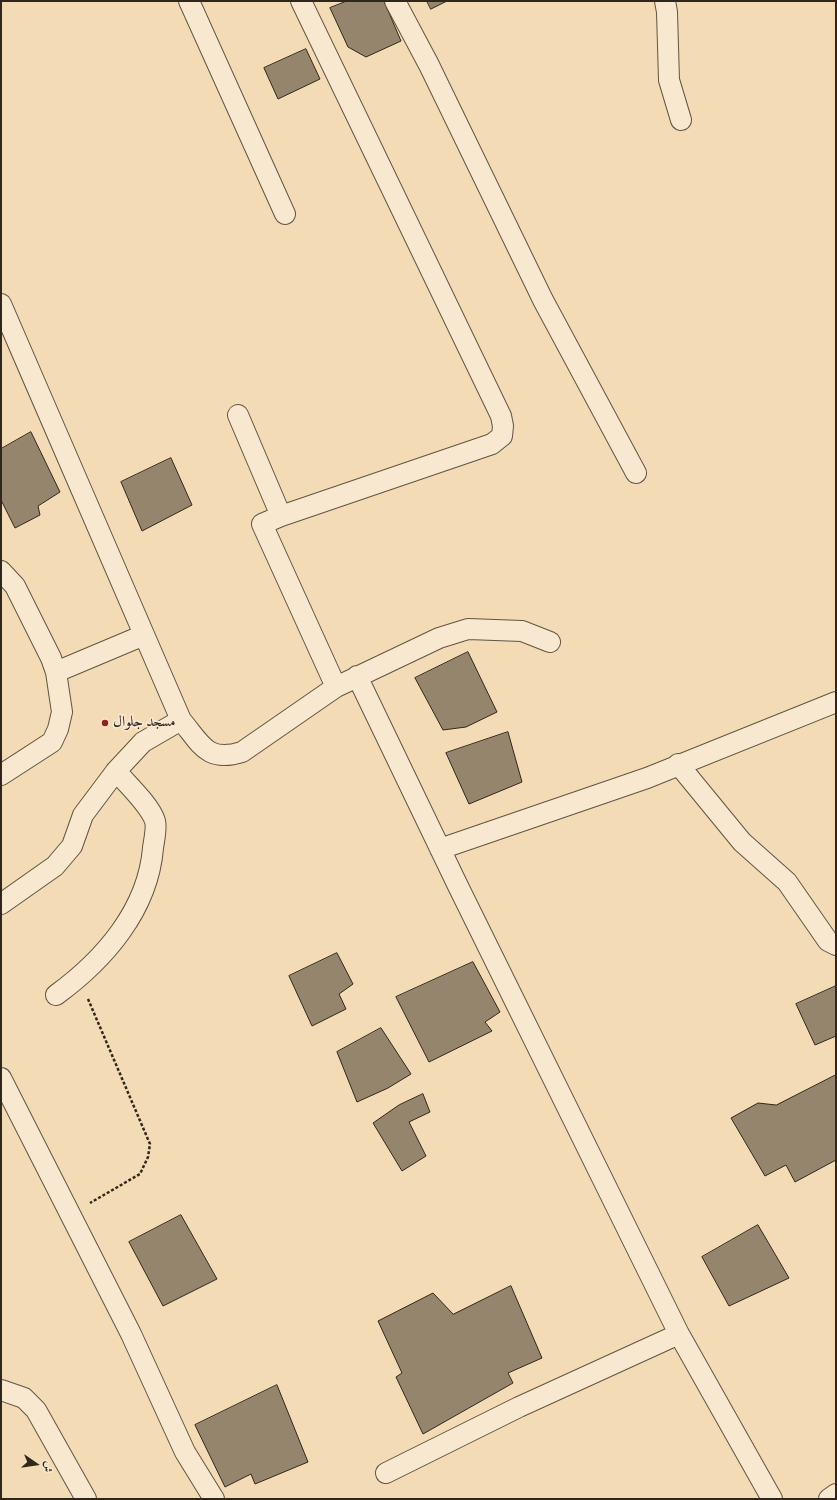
<!DOCTYPE html>
<meta charset="utf-8">
<style>
body{margin:0}
#map{position:relative;width:837px;height:1500px;overflow:hidden;background:#f3dbb5;font-family:"IM FELL DW Pica",Amiri,serif}
canvas{display:block}
.frame{position:absolute;inset:0;border:2px solid #30271c;pointer-events:none}
.north{position:absolute;left:16px;top:1444px;width:40px;height:40px;-webkit-text-stroke:3px #f7e8cf;paint-order:stroke;rotate:103deg;font-size:11px;font-weight:700;line-height:16px;text-align:center;color:#30271c}
.north::after{content:'';display:block;margin:auto;width:14px;height:18px;background:#30271c;clip-path:polygon(50% 0,100% 100%,50% 72%,0 100%)}
</style>
<div id="map">
<canvas width="837" height="1500"></canvas>
<div class="frame"></div>
<div class="north">ش</div>
</div>
<script>
const c = document.querySelector('canvas').getContext('2d');
c.lineJoin = 'round';
function fill(path, color) { c.fillStyle = color; c.fill(path, 'evenodd'); }
function strokePath(path, color, width, dash) { c.strokeStyle = color; c.lineWidth = width; c.lineCap = dash ? 'butt' : 'round'; c.setLineDash(dash || []); c.stroke(path); }
function drawText(font, color, halo, rows, align = 'center') {
  c.font = font + ' "IM FELL DW Pica",Amiri,serif'; c.lineWidth = 3.5; c.setLineDash([]); c.textBaseline = 'middle'; c.strokeStyle = halo; c.fillStyle = color; for (const [text, x, y, turn = 0] of rows) {
    c.save(); c.translate(x, y); c.rotate((+turn || 0) * Math.PI / 180); c.textAlign = isNaN(turn) ? turn : align; if (halo) c.strokeText(text, 0, 0); c.fillText(text, 0, 0); c.restore();
  }
}
const building = new Path2D(`
 M347 1H384L401 41 366 57 348 47 330 8Z
 M427 1H447L431 9Z
 M306 49 320 79 278 99 264 68Z
 M31 432 60 492 38 506 40 515 15 528 1 500V449Z
 M171 458 192 505 142 531 121 482Z
 M468 652 497 712 466 727 443 730 415 678Z
 M508 732 522 782 469 804 446 753Z
 M337 953 353 984 339 994 346 1009 312 1026 289 976Z
 M473 962 500 1012 485 1022 492 1031 429 1062 396 997Z
 M836 986V1036L815 1045 796 1004Z
 M381 1028 411 1074 388 1088 357 1102 337 1052Z
 M836 1075V1160L795 1182 786 1165 765 1176 731 1118 758 1103 776 1105Z
 M423 1094 430 1112 409 1122 426 1156 402 1171 373 1123 399 1105Z
 M181 1215 217 1279 163 1306 129 1242Z
 M758 1225 789 1278 729 1306 702 1257Z
 M511 1286 542 1358 508 1373 513 1383 423 1434 396 1377 402 1373 378 1321 433 1293 453 1314Z
 M277 1385 308 1462 255 1484 251 1474 225 1487 195 1425Z`);
fill(building, '#95856c');
strokePath(building, '#30271c', 1);
const street = new Path2D(`
 M189 1 285 214
 M301 1 501 416 503 426 502 436 492 444 281 516 262 524 336 687
 M395 1 429 65 543 300 636 473
 M665 1 667 12 669 80 681 120
 M1 304 181 720C201 744 207 763 242 752L336 687 439 638 468 629 522 631 550 642
 M238 415 281 516
 M1 571 15 586 51 658 56 672 62 712 58 729 52 742 1 775
 M56 672 144 635
 M357 676 458 886 679 1334 772 1499
 M678 764 742 842 787 882 828 941 836 945
 M440 849 647 778 836 702
 M1 904 55 866 72 846 83 815 116 771 143 742 181 720
 M56 995C104 960 148 910 153 848 154 840 157 828 155 821 150 805 127 784 116 771
 M1 1078 131 1334 185 1452 214 1499
 M1 1390 24 1398 36 1410 86 1499
 M386 1473 519 1407 679 1334
 M829 1499 836 1494`);
strokePath(street, '#615442', 22);
strokePath(new Path2D(`
 M88 999 150 1144 148 1157 140 1174 90 1203`), '#30271c', 2.5, [3, 2]);
strokePath(street, '#f7e8cf', 20);
for (const [x, y, r, color] of [
 [105,723,4,"#8f2418"]
]) { const dot = new Path2D(); dot.arc(x, y, r, 0, 2 * Math.PI); c.fillStyle = color; c.fill(dot); strokePath(dot, '#f7e8cf', 1.5); }
drawText('15px', '#30271c', '#f7e8cf', [
 ["مسجد جلوال",113,723]
], 'left');
</script>
